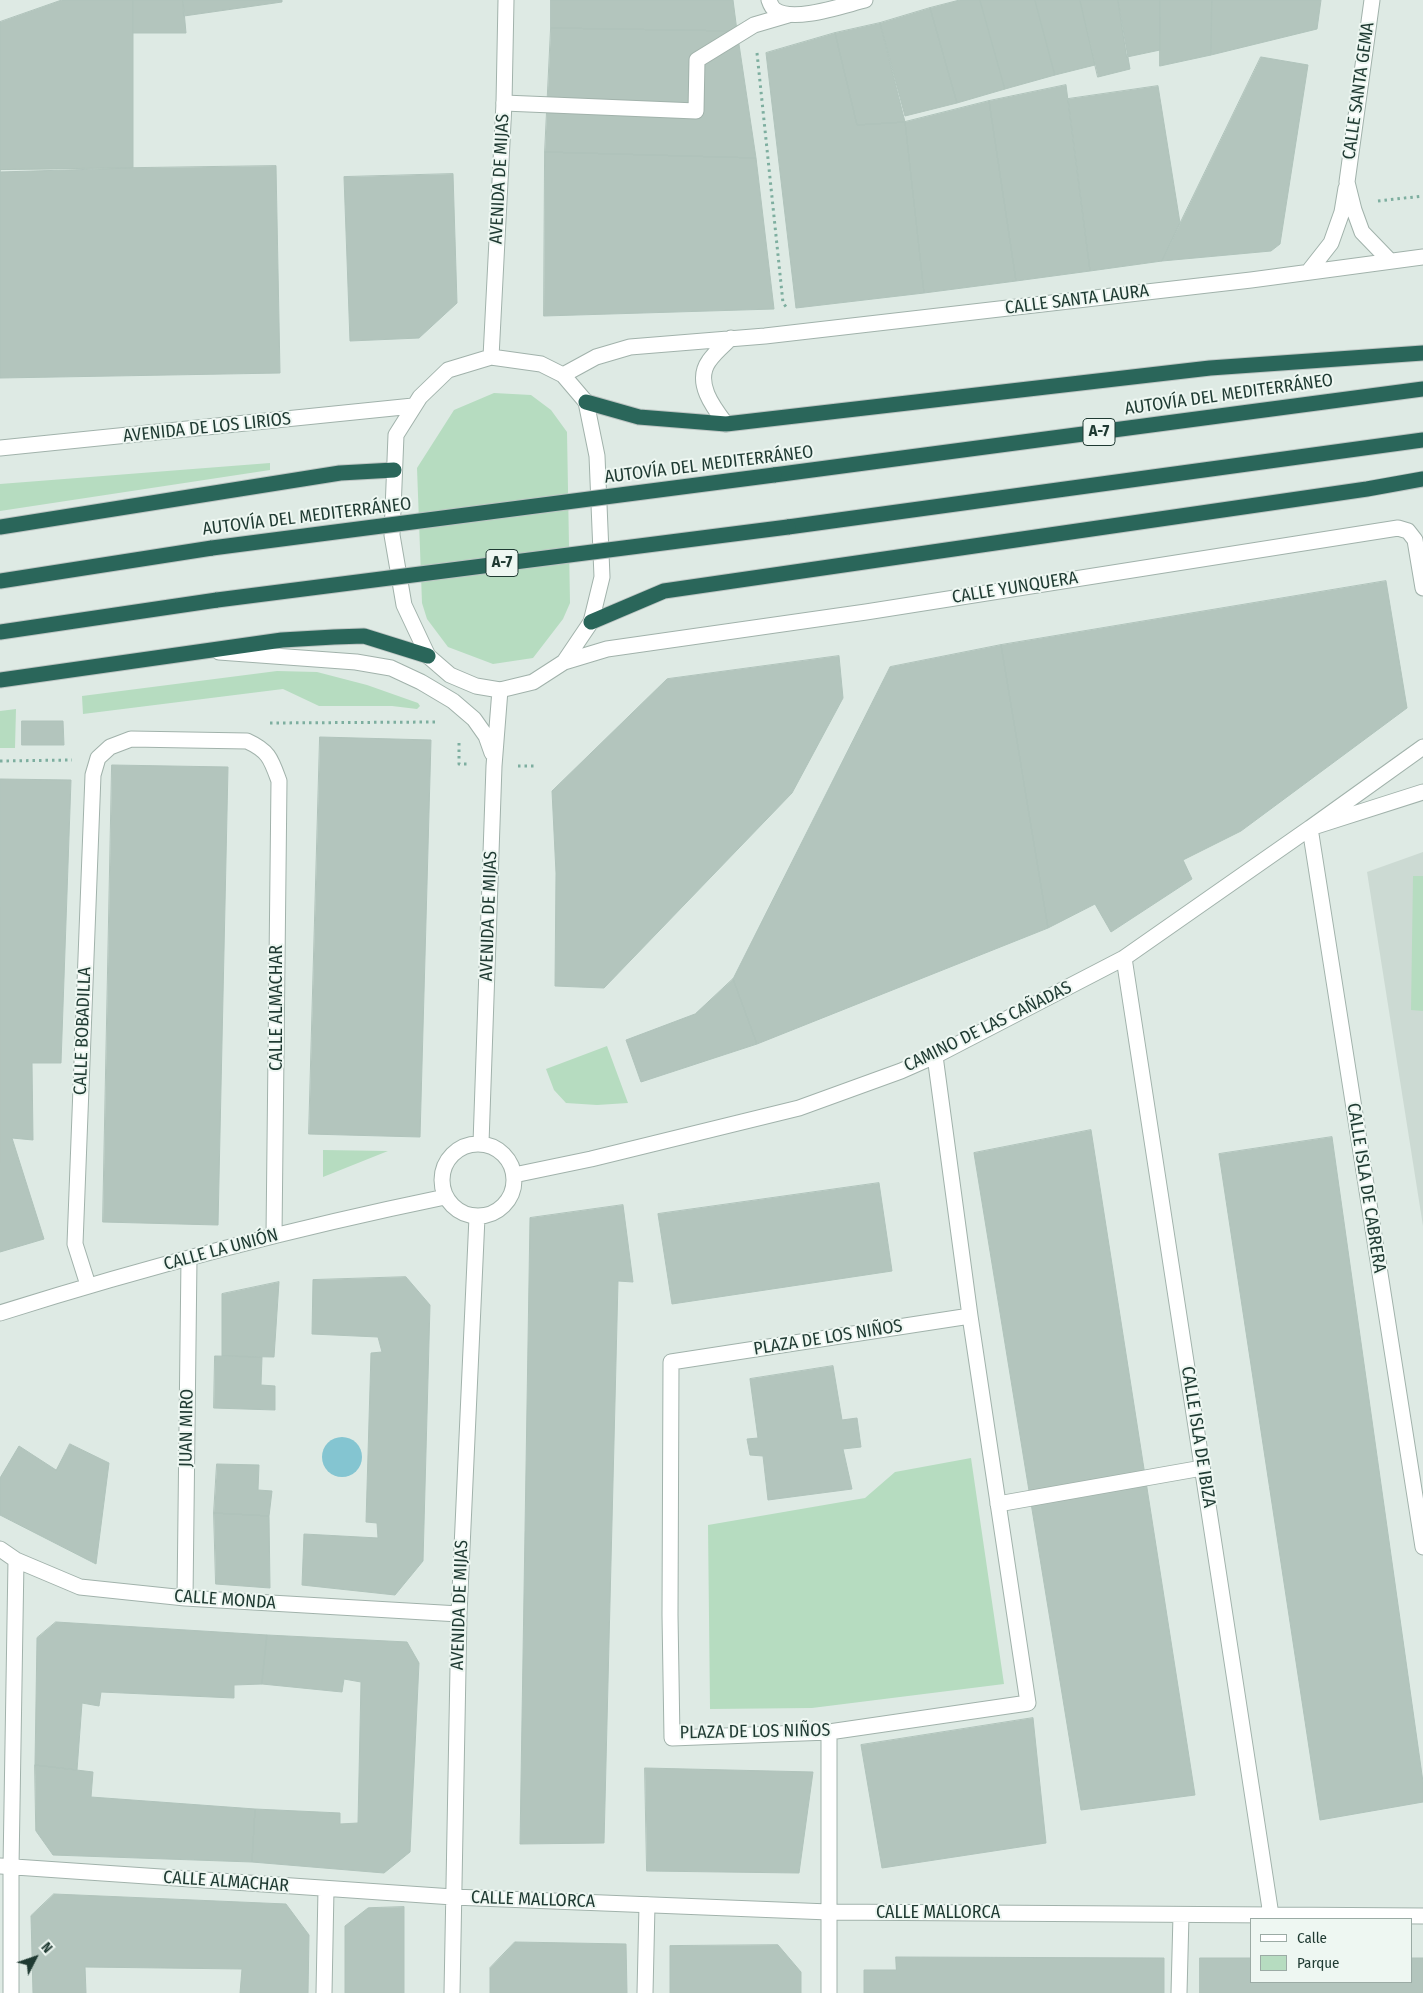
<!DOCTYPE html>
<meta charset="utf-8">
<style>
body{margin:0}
#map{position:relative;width:1423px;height:1993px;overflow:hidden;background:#deeae4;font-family:"Fira Sans Condensed",sans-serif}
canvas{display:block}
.legend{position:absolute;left:1250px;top:1918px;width:162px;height:65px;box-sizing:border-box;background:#eef7f2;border:1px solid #9baba5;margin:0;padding:6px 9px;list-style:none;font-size:15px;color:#1f3a32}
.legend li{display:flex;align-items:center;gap:10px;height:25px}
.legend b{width:25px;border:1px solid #9baba5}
.north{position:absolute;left:10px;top:1933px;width:50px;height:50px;-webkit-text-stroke:4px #eef7f2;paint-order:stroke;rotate:49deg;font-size:14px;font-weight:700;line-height:20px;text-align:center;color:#1f3a32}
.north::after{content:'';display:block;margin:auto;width:18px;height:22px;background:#1f3a32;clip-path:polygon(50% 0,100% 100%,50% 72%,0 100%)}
</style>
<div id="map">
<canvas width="1423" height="1993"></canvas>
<ul class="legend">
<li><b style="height:6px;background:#fff"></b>Calle</li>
<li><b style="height:14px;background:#b6dcc0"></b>Parque</li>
</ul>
<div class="north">N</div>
</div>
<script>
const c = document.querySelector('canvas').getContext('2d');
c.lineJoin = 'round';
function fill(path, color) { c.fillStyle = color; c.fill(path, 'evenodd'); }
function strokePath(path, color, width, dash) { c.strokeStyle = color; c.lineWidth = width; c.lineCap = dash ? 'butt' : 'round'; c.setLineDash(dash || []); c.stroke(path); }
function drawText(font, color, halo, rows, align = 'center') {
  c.font = font + ' "Fira Sans Condensed",sans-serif'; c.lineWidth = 4; c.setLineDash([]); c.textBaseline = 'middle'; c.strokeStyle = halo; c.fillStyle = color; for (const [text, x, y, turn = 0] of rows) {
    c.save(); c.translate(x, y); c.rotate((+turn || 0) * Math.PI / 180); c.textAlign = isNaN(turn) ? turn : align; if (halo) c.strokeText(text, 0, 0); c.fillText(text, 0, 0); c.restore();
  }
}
fill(new Path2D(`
 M1423 852V1226L1367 872Z`), '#ccdad3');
fill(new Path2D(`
 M494 393 531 395 551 410 567 432 570 603 563 619 533 658 493 664 448 647 427 619 422 603 417 468 454 410Z
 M270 463V470L0 511V484Z
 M277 671 317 672 367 685 418 703 420 706 417 709 392 706H319L283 689 83 714 82 696Z
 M16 709 15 748H0V711Z
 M1413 876H1423V1011L1411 1010Z
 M607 1046 628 1103 597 1105 566 1103 554 1090 546 1069Z
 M323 1150 388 1151 323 1177Z
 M971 1458 1004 1684 812 1708 710 1709 708 1525 865 1498 895 1472Z`), '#b6dcc0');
fill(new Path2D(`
 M322 1457a20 20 0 1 1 40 0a20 20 0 1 1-40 0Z`), '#84c5d1');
const building = new Path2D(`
 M62 0H133V168L0 172V22Z
 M133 0H183L186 33H133Z
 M183 0H282V2L184 16Z
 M551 0H733L737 31 551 28Z
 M960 0H980L1005 89 957 103 930 8Z
 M980 0H1035L1055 75 1005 89Z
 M1035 0H1080L1095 65 1055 75Z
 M1080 0H1118L1130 69 1098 77Z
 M1118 0H1160V50L1127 57Z
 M1160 0H1212L1211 55 1160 66Z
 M1212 0H1321L1317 29 1211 55Z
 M930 8 957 103 905 116 880 23Z
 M880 23 905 122 857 125 835 33Z
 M551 28 737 31 756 158 545 152Z
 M835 33 857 125 905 122 924 293 796 308 766 53Z
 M1261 57 1308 65 1280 244 1271 251 1162 261Z
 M1066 85 1090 271 1016 281 989 101Z
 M1158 86 1180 223 1162 261 1090 271 1068 99Z
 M989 101 1016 281 924 293 905 122Z
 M545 152 756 158 774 309 544 316Z
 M276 166 280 373 0 378V170Z
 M453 174 457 303 419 338 350 341 344 177Z
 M1386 581 1407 708 1241 831 1183 860 1192 879 1111 932 1095 904 1048 928 1001 645Z
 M1001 645 1048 928 757 1044 733 979 890 667Z
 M839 656 843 698 792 793 604 988 555 986 556 873 552 791 667 679Z
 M22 721H63L64 745H22Z
 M320 737 431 740 420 1137 309 1134Z
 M112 765 228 767 218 1225 103 1222Z
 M0 779 71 780 61 1063H32L33 1140 12 1138 44 1239 0 1252Z
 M733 979 757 1044 641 1082 626 1040 695 1014Z
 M1091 1130 1195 1795 1081 1810 974 1153Z
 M1332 1137 1423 1782V1802L1320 1820 1219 1154Z
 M879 1183 892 1271 672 1304 658 1214Z
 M623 1205 633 1282 618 1281 604 1843 520 1844 530 1218Z
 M406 1277 430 1305 423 1561 395 1595 302 1585 304 1534 378 1538 377 1523 366 1522 371 1353 382 1352 378 1337 312 1334 313 1280Z
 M279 1282 274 1357 222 1356V1294Z
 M215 1356 262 1357 261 1385 275 1386V1410L214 1408Z
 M833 1366 842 1420 857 1418 861 1447 843 1449 852 1489 768 1500 763 1456 750 1455 747 1439 758 1438 750 1379Z
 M70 1444 109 1463 96 1564 0 1515V1478L19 1446 56 1470Z
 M217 1464 259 1465 258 1490 272 1491 269 1516 214 1513Z
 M214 1513 269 1516 270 1588 216 1584Z
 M56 1622 267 1635 262 1684 234 1685V1698L101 1692 99 1706 82 1703 77 1770 35 1765 37 1638Z
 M267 1635 407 1642 419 1663 410 1852 384 1873 252 1862 255 1809 340 1813V1824L358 1823 361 1682 344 1679 342 1692 262 1684Z
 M1033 1718 1046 1843 882 1868 861 1745Z
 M35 1765 93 1772 91 1797 255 1809 252 1862 53 1855 36 1831Z
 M645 1768 813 1772 799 1873 647 1871Z
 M54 1894 286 1904 309 1935 308 1993H240L242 1969 85 1967 86 1993H33L31 1916Z
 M404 1907V1993H345V1926L368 1908Z
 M515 1942 626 1944 627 1993H490V1968Z
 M778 1945 801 1972V1993H670V1946Z
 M896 1957 1164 1958V1993H864V1970H896Z
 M1200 1958H1252V1982H1412V1958H1423V1993H1200Z`);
fill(building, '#b3c5bd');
strokePath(building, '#b0c3bb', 1);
const service = new Path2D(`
 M504 103 696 111 697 60 754 25 788 15
 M645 1993 647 1905`);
const pedestrian = new Path2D(`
 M998 1504 1202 1468`);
const minor = new Path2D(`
 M769 0C770 3 772 8 775 10 794 23 844 5 865 0
 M1372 0 1347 182 1354 210 1362 232 1390 261
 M1309 271 1331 243 1342 212 1346 188
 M491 357 541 364 563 375 586 402 597 456 602 577 591 622 564 662 533 682 500 690 476 686 450 675 428 656 404 605 392 535 396 435 420 397 448 370Z
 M491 357 504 103 506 0
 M563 375 596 357 630 347 765 336 1251 280 1423 257
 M726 424C713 407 694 382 709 361 715 352 724 345 731 338
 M0 448 413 406
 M219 652 356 662 391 668 421 682 453 701 474 719 486 736 492 753
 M564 662 607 649 866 612 1398 528 1408 531 1415 540 1423 588
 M1423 747 1310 828 1423 1547
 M1124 958 1271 1915
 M935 1056 970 1316 1028 1703 829 1732 672 1738 670 1615 671 1362 970 1316
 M481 1143 494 766 500 690
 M442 1180a36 36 0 1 1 72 0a36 36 0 1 1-72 0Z
 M514 1175 591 1159 799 1108 901 1071 935 1056 1124 958 1310 828 1423 792
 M88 1285 75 1244 93 775 98 758 110 747 131 739 247 741C269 751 271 759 279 781L274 1235
 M0 1313C146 1267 295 1228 445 1197
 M0 1549 16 1560 80 1587 185 1598 459 1614
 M185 1598 189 1258
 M0 1866 453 1897 829 1912 1423 1916
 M11 1993V1867L16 1560
 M324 1993 326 1889
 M452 1993 459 1614 477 1217
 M829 1993V1732
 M1179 1993 1181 1915`);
const motorway = new Path2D(`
 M586 402 639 417 726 424 1210 368 1423 353
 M774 475 1423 389
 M0 527 340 473 394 470
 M788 527 1423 440
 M0 581 212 548
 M591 622 664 591 1367 489 1423 479
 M0 632 217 600
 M0 680 282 640 334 637 364 636 428 656`);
strokePath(service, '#a1b2ab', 17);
strokePath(pedestrian, '#a1b2ab', 17);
strokePath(minor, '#a1b2ab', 17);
strokePath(motorway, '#bcc4c2', 17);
strokePath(new Path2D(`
 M757 53 783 303 787 308
 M1378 201 1423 196
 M270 723 436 722
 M459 743V764H470
 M0 761 72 760
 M518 766H534`), '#7dae9f', 3, [2.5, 4]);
strokePath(service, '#fff', 15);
strokePath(pedestrian, '#fff', 15);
strokePath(minor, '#fff', 15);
strokePath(motorway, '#2a665a', 15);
const motorwayBridge = new Path2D(`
 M212 548 774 475
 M217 600 788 527`);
strokePath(motorwayBridge, '#bcc4c2', 17, []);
strokePath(motorwayBridge, '#2a665a', 15);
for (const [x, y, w] of [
 [1099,432,32],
 [502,563,32]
]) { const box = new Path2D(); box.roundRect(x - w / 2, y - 13.5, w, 27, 4); c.fillStyle = '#eef7f2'; c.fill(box); strokePath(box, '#1f3a32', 1); }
drawText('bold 16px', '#1f3a32', null, [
 ["A-7",1099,432],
 ["A-7",502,563]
]);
drawText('18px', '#1f3a32', '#eef7f2', [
 ["CALLE SANTA GEMA",1359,91,-82],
 ["AVENIDA DE MIJAS",500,179,-87],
 ["CALLE SANTA LAURA",1077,300,-7],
 ["AUTOVÍA DEL MEDITERRÁNEO",1229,395,-8],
 ["AVENIDA DE LOS LIRIOS",207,428,-6],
 ["AUTOVÍA DEL MEDITERRÁNEO",709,465,-7],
 ["AUTOVÍA DEL MEDITERRÁNEO",307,517,-7],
 ["CALLE YUNQUERA",1015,588,-9],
 ["AVENIDA DE MIJAS",489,916,-88],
 ["CALLE ALMACHAR",277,1008,-90],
 ["CAMINO DE LAS CAÑADAS",988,1027,-26],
 ["CALLE BOBADILLA",83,1031,-88],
 ["CALLE ISLA DE CABRERA",1366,1188,81],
 ["CALLE LA UNIÓN",221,1250,-15],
 ["PLAZA DE LOS NIÑOS",828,1338,-9],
 ["JUAN MIRO",187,1428,-89],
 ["CALLE ISLA DE IBIZA",1198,1437,81],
 ["CALLE MONDA",225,1600,4],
 ["AVENIDA DE MIJAS",460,1605,-88],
 ["PLAZA DE LOS NIÑOS",755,1732,-1],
 ["CALLE ALMACHAR",226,1882,4],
 ["CALLE MALLORCA",533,1900,2],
 ["CALLE MALLORCA",938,1913]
]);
</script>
